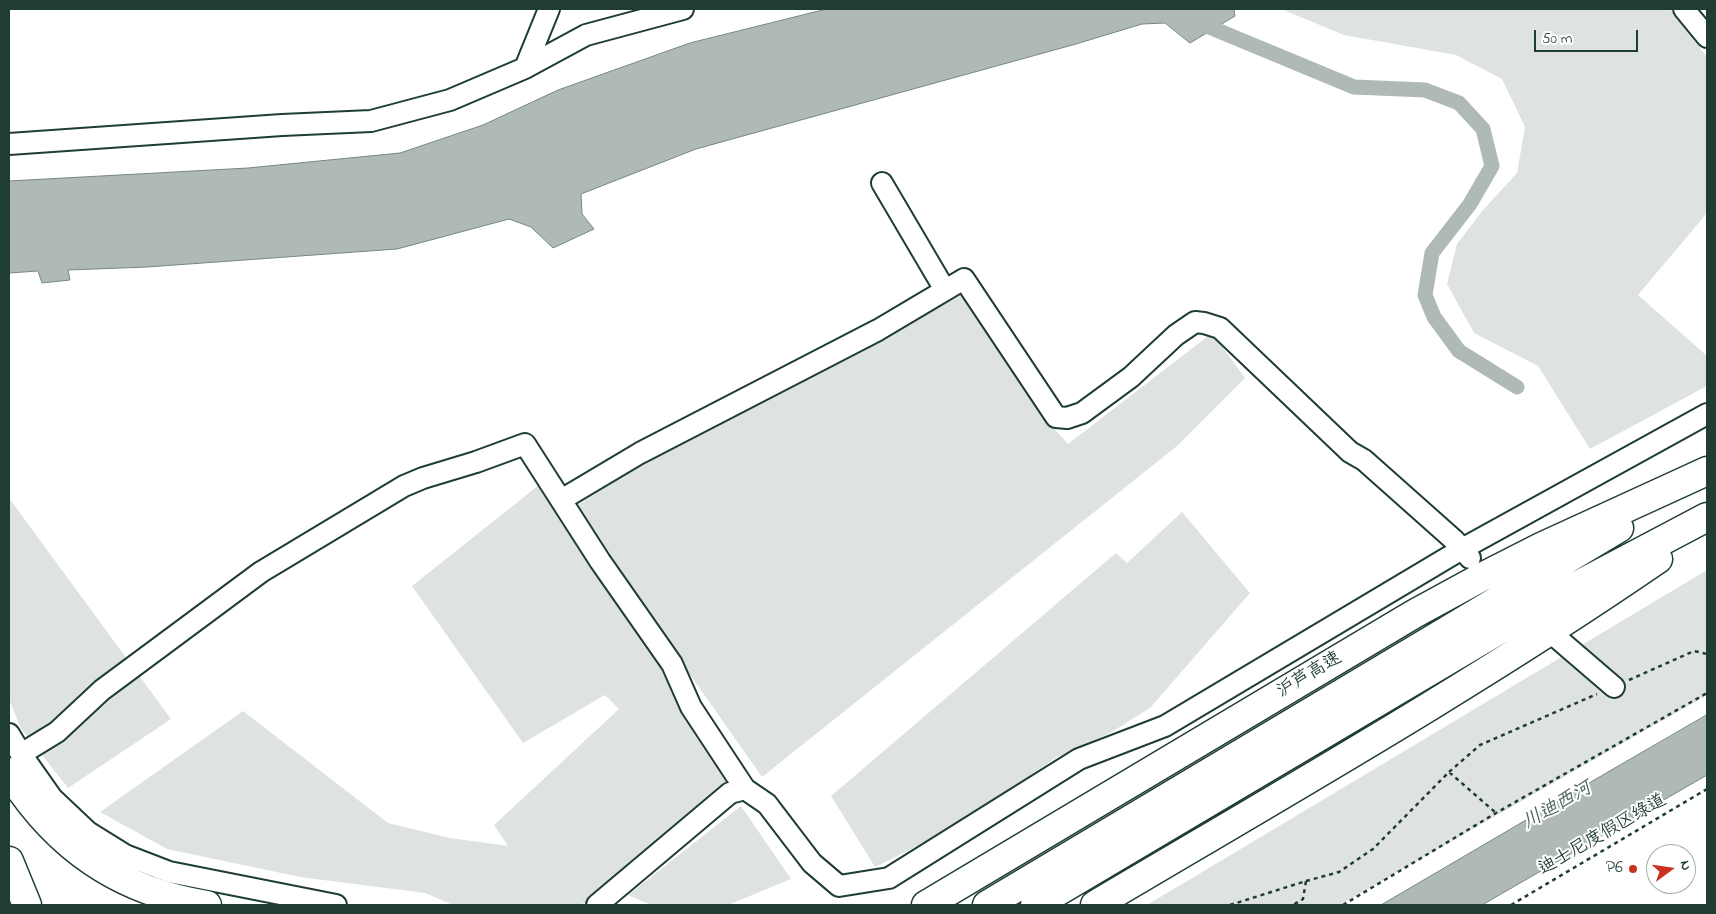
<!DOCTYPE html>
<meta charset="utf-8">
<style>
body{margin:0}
#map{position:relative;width:1716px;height:914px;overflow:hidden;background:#fff;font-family:"Indie Flower",sans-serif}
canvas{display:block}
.frame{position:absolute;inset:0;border:10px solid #1f3d34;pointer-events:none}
.north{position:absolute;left:1646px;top:844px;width:50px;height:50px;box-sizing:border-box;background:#fff;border:1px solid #a5b1ae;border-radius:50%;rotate:76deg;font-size:14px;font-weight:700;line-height:20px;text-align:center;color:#1f3d34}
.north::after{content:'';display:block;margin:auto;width:18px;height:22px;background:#c8321e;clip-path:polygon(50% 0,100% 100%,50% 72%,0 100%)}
.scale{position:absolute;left:1534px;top:30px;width:104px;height:22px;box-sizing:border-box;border:2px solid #1f3d34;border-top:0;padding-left:6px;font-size:15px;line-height:18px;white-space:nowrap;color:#1f3d34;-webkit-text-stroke:4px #fff;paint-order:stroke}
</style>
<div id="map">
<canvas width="1716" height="914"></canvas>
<div class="frame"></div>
<div class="north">N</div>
<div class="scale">50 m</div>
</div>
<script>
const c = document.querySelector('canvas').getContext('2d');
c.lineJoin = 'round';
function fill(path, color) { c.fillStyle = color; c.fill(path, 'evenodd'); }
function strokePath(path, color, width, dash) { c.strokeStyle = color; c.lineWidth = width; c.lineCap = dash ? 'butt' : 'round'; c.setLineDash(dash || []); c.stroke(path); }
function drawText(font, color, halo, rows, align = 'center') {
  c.font = font + ' "Indie Flower","LXGW WenKai TC",sans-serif'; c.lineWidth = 4; c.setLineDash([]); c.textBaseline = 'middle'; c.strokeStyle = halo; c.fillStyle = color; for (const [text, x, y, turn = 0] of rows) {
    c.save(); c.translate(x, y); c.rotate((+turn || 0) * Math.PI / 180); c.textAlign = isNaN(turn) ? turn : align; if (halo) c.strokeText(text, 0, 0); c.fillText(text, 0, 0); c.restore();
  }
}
fill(new Path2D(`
 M1281 9H1670L1707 57V213L1638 295 1707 356V386L1590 449 1538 366 1474 333 1447 284 1457 244 1483 210 1517 173 1525 127 1502 79 1456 55 1344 35Z
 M966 293 1050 424 1068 444 1212 333 1245 378 1177 446 762 777 573 508 649 460Z
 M539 485 656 660 732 780 585 903 577 905H453L425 893 300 877 167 849 100 812 243 711 388 823 450 838 508 846 494 825 619 709 605 695 523 743 412 586Z
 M9 498 171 719 68 788 20 727 9 699Z
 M1182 512 1250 593 1150 708 1110 733 1057 757 948 831 875 867 831 796 1116 553 1127 563Z
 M1707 570V695L1340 905H1147Z
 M741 806 791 879 728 905H651L628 895Z`), '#dee3e2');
const water = new Path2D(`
 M827 9H1234L1235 16 1190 43 1165 23 1142 24 1076 44 696 149 581 194 582 214 594 229 553 248 531 227 509 219 397 249 147 267 68 270 70 280 42 283 38 271 9 273V181L248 168 400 153 483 125 558 90 690 43Z
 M1707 715V775L1482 905H1381L1601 776Z`);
fill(water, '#afbab7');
strokePath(water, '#758883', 1);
strokePath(new Path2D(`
 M1166 9 1354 87 1425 90 1459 103 1483 129 1492 166 1470 204 1432 253 1425 295 1434 317 1459 351 1517 387`), '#afbab7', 15);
const minor = new Path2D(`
 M1684 9 1707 37
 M525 68 549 9
 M9 144 282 125 371 121 450 100 525 68 586 35 683 9
 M882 183 945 290
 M561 500 640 453 878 330 964 279 1056 417 1067 418 1082 413 1131 377 1176 335 1195 322 1204 323 1220 328 1350 452 1364 460 1454 540 1470 558
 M1557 638 1614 687
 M9 734 21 754 52 798 88 832 125 855 169 872 336 905
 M21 754 57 732 102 690 261 572 404 486 423 478 476 462 525 444 600 561 672 664 691 707 745 789
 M597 905 730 793 745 789 767 804 812 863 839 886 889 878 1079 759 1165 726 1462 549 1707 414`);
const highway = new Path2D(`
 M9 772C56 847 119 891 207 905
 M9 861 27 905
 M926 905 1414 614 1480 578 1541 547 1707 471
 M987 905 1619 528
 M1035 905 1548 601 1707 517
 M1095 905C1284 793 1476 684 1658 559`);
strokePath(minor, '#1f3d34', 24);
strokePath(highway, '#1f3d34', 31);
strokePath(new Path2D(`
 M1629 680 1694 651 1707 654
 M1449 772 1480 745 1597 694
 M1306 881 1339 872 1373 849 1449 772 1496 813
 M1230 905 1306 881 1303 899 1293 905
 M1343 905 1496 813 1707 693
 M1511 905 1707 789`), '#1f3d34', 2.5, [4, 4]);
strokePath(minor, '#fff', 20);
strokePath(highway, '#fff', 28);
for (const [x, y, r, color] of [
 [1633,869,5,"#c8321e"]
]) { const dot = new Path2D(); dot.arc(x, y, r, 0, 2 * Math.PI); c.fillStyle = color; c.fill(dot); strokePath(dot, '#fff', 2); }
drawText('18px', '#1f3d34', '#fff', [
 ["沪芦高速",1310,676,-31],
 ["迪士尼度假区绿道",1603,836,-30]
]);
drawText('18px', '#1f3d34', '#fff', [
 ["P6",1623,869]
], 'right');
drawText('italic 19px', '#4a625b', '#fff', [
 ["川迪西河",1558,807,-30]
]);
</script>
